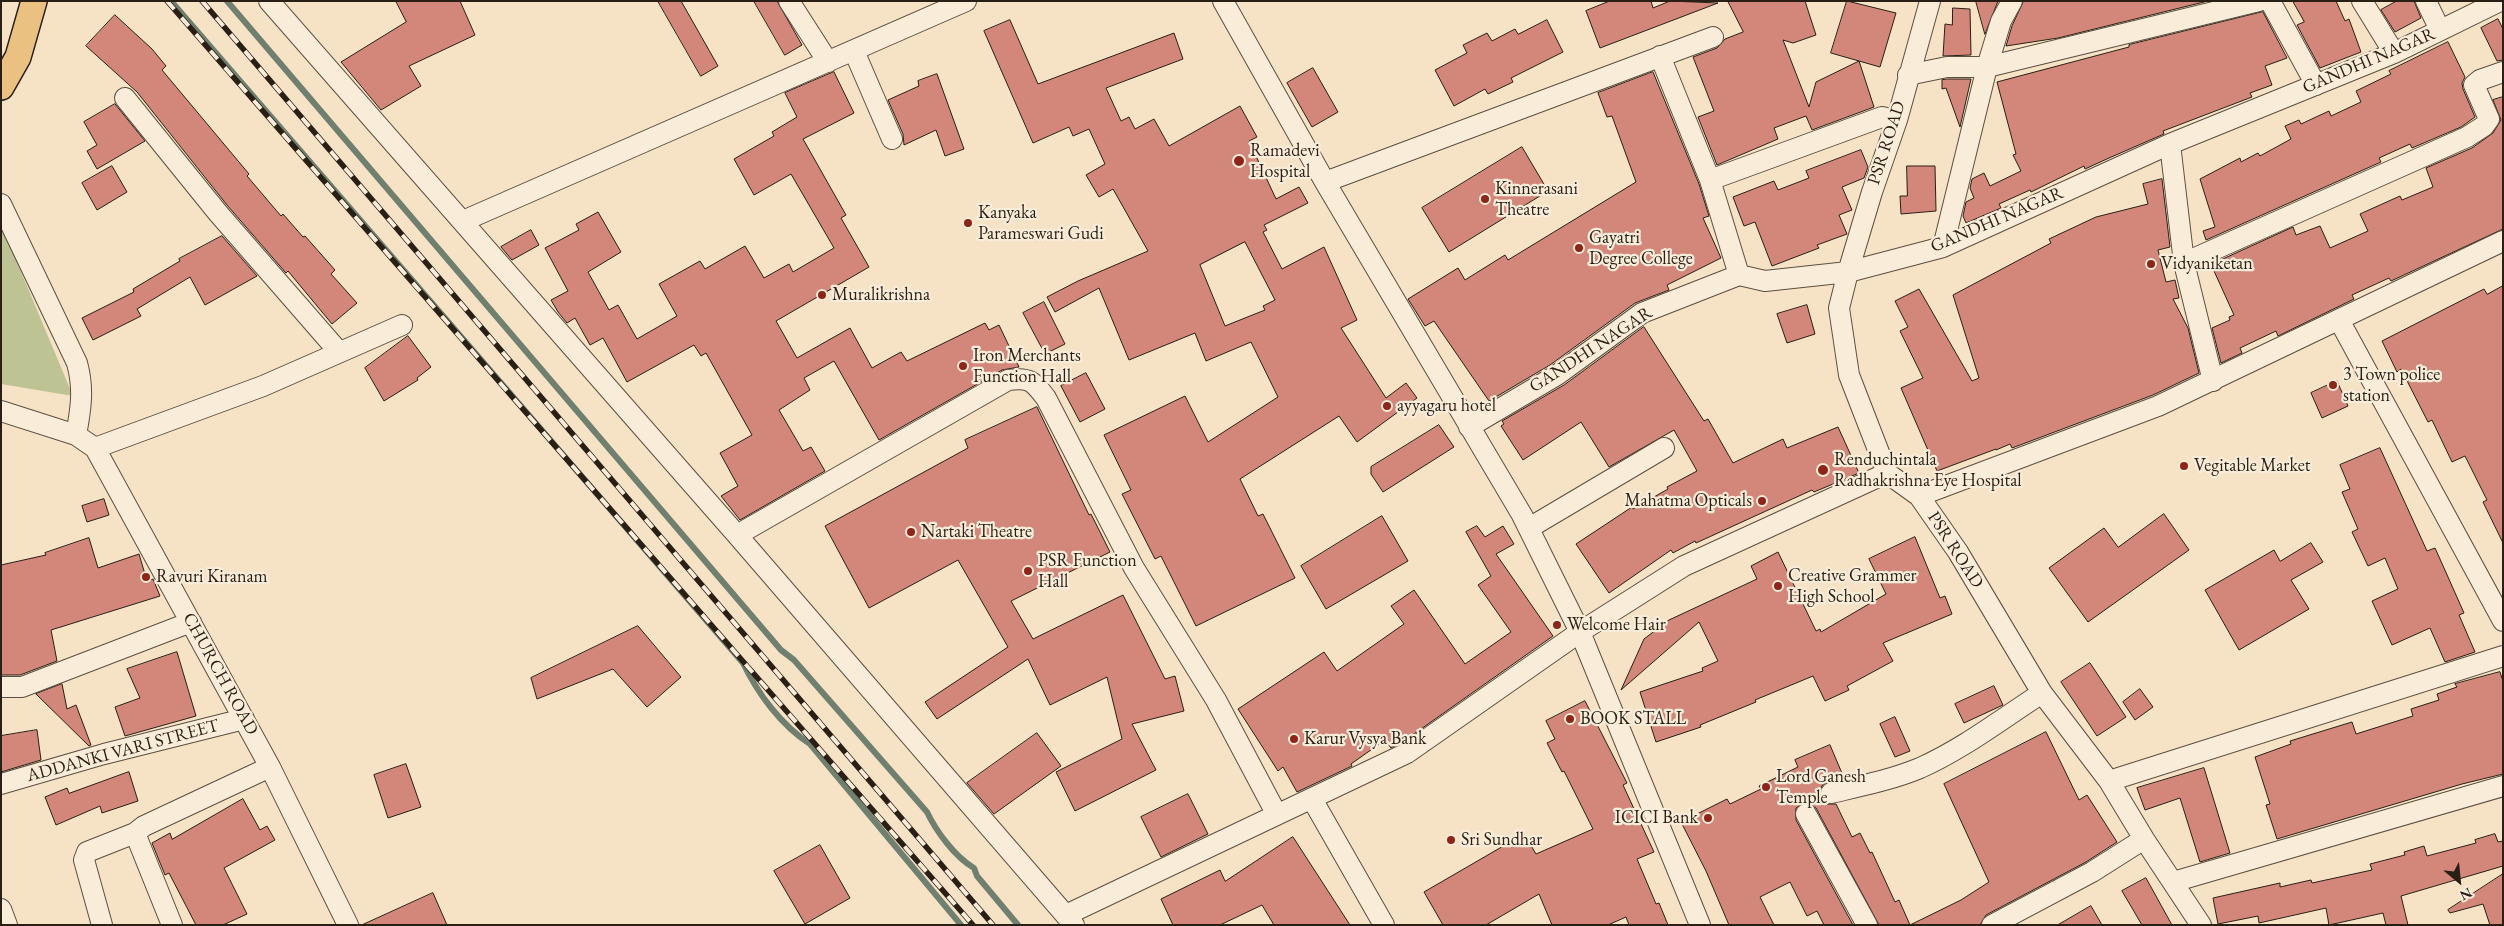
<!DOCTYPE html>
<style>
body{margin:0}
#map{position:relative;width:2504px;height:926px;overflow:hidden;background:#f6e2c4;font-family:"EB Garamond",serif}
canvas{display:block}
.frame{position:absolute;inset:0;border:2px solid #291f14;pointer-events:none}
.north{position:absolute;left:2434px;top:856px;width:50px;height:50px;-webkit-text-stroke:4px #f9ecd9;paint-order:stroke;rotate:152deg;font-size:14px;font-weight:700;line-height:20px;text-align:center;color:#291f14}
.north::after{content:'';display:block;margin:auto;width:18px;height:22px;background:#291f14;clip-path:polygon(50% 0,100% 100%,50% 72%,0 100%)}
</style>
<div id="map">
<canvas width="2504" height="926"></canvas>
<div class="frame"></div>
<div class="north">N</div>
</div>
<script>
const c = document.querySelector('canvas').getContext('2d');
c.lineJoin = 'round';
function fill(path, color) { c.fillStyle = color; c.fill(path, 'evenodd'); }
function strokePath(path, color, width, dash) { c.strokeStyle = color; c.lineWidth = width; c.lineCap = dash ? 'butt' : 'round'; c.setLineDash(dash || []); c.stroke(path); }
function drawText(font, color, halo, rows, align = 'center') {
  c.font = font + ' "EB Garamond",serif'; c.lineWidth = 4.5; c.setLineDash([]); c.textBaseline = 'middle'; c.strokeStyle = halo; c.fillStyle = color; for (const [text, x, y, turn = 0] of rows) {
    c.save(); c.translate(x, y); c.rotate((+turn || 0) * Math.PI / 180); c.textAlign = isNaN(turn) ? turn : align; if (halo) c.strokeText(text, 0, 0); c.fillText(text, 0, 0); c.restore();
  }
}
fill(new Path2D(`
 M1 224 73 396 1 384Z`), '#bec393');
strokePath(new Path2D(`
 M171 1 743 663C758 694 781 725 810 744L961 925
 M227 1 781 650 794 660 927 812C936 831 955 857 974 868L977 876 1018 925`), '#6f7f70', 6);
const building = new Path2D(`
 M396 1H460L475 35 409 66 421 86 381 110 341 62 406 22Z
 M658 1H681L718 66 701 76Z
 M754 1H777L802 45 785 55Z
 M1610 1H1651L1653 8 1670 1 1718 3 1600 48 1586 11Z
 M1728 1H1805L1816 35 1793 43 1783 40 1809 107 1816 82 1859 61 1874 107 1812 130 1806 116 1774 128 1778 139 1717 165 1698 117 1714 111 1693 57 1717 48 1725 39 1743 32Z
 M1847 1 1896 13 1880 67 1831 53Z
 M1976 1H1998L1985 34Z
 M2024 1H2208L2058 38 2006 46 2012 26Z
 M2293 1H2336L2345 21 2349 19 2361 52 2320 68 2297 25 2304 22Z
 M2397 1H2414L2421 18 2395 32 2381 10Z
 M1953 8 1970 9 1971 55 1943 56 1945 24 1952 25Z
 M2263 12 2287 58 2265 66 2272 85 2250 93 2252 97 2163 131 2164 134 2109 158 2085 169 2084 166 2031 192 2030 190 1999 204 2001 208 1966 223 1963 216 1966 202 1974 198 1970 188 1972 179 1984 173 1990 186 2021 171 2013 155 2016 154 1997 82 2129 47V45Z
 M115 15 152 49 166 66 162 70 249 174 247 176 281 216 283 214 303 237 305 236 335 270 331 274 357 303 332 324 288 271 286 273 227 205 137 92 86 46Z
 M2498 19 2503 29V60L2497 61 2481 28Z
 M1010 20 1038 84 1174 33 1183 59 1106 88 1121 121 1129 117 1135 129 1154 119 1169 146 1240 106 1257 137 1249 141 1276 199 1299 187 1308 203 1264 225 1267 230 1263 232 1282 269 1324 247 1357 320 1341 328 1386 398 1406 383 1417 398 1357 442 1339 416 1240 479 1258 516 1263 514 1295 578 1196 626 1161 556 1155 559 1122 494 1131 490 1104 435 1185 396 1208 442 1278 397 1251 342 1206 361 1195 333 1129 360 1099 288 1055 312 1047 297 1078 281 1148 251 1113 189 1099 197 1086 175 1105 164 1089 129 1073 136 1069 127 1033 143 984 31ZM1245 242 1275 300 1263 306 1265 310 1225 326 1200 265Z
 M1547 20 1563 52 1511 78 1513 82 1488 94 1485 89 1454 106 1435 70 1467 53 1463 45 1487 33 1492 41 1515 29 1518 34Z
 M2448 42 2465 77 2462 83 2463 89 2475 117 2461 127 2412 148 2410 144 2379 158 2381 162 2206 240 2203 231 2215 227 2200 179 2240 158 2241 162 2258 153 2260 156 2291 139 2285 126 2299 120 2301 124 2329 111 2331 116 2361 102 2356 91 2391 74 2389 71Z
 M1313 68 1338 112 1312 127 1287 83Z
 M834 72 854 113 803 139 846 215 841 218 869 267 776 321 797 358 850 328 872 368 901 352 907 361 985 323 989 330 999 325 1019 367 1002 370 879 440 834 361 804 378 810 390 779 410 803 451 811 447 825 471 740 520 721 496 738 486 720 453 752 435 706 353 701 356 694 345 627 382 603 338 590 345 575 318 567 323 558 312 551 300 568 291 545 248 579 230 576 224 598 212 621 252 588 272 609 310 618 305 637 339 677 316 659 284 700 261 705 269 745 246 764 278 789 264 793 272 834 248 791 174 754 195 734 159 774 136 772 132 797 117 785 93Z
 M1653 72 1699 184 1709 216 1703 218 1721 258 1667 285 1669 290 1635 303 1550 365 1489 401 1434 321 1425 326 1408 299 1458 268 1465 280 1505 255 1508 260 1636 182 1612 116 1607 117 1598 93Z
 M937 74 964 149 945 156 936 130 904 145 903 134 888 100 919 86 918 81Z
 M1948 79H1971L1960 127 1946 88 1942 89V80Z
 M2503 97V229L2391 281 2389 278 2352 295 2354 299 2278 336 2276 331 2240 348 2242 353 2221 363 2212 328 2230 320 2229 317 2234 315 2214 271 2216 270 2214 263 2293 227 2296 235 2320 226 2330 248 2368 231 2360 214 2400 196 2402 200 2433 187 2426 168 2472 148 2493 133 2501 120 2493 100Z
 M115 104 145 141 97 169 87 151 97 145 84 122Z
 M1522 147 1548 191 1449 252 1422 208Z
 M1861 150 1868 167 1864 178 1842 187 1852 210 1839 215 1847 234 1817 245 1819 248 1772 266 1755 222 1744 226 1733 197 1774 181 1778 190 1809 178 1806 171Z
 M112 166 127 192 97 210 82 183Z
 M1907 166H1935L1936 211 1901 214 1900 196H1907Z
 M2162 179 2170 247 2158 250 2166 282 2175 280 2179 298 2173 299 2188 328 2199 373 2153 395 2012 448 2010 444 1996 450V449L1937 471 1901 388 1923 378 1900 331 1908 327 1895 301 1919 289 1972 381 1979 378 1953 295 2051 243 2049 239 2096 217 2148 204 2143 184Z
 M531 230 539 245 512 260 501 247Z
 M222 236 257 276 205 305 190 277 137 309 141 316 93 340 82 318 134 292 133 289 180 261 179 259Z
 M2503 286V543L2483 502 2487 500 2465 456 2452 462 2432 420 2428 422 2401 369 2397 372 2382 341 2484 289 2487 294Z
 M1044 302 1065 344 1045 354 1023 313Z
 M1807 305 1815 334 1787 343 1777 314Z
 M1644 327 1704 421 1708 419 1733 463 1783 439 1787 448 1838 427 1859 473 1814 492 1812 490 1696 543 1695 541 1673 553 1671 550 1609 593 1576 544 1632 507 1633 509 1668 489 1667 487 1697 471 1674 430 1609 467 1581 422 1523 460 1501 426 1504 424 1502 421 1564 385Z
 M408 336 431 367 417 378 418 380 384 401 365 368Z
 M1086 373 1105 409 1080 422 1061 386Z
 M2337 381 2348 406 2322 418 2311 393Z
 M1037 407 1089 515 1091 514 1110 552 1011 601 1033 639 1123 595 1165 679 1175 676 1184 711 1132 724 1156 770 1075 811 1056 772 1122 739 1107 677 1050 705 1028 659 937 719 925 702 1008 647 958 560 869 608 825 526 968 448 965 440Z
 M1439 425 1454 447 1383 492 1371 474V467Z
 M2380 448 2427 551 2435 548 2444 568 2464 613 2459 615 2475 652 2445 662 2430 628 2392 645 2372 601 2398 589 2385 558 2368 566 2352 532 2358 529 2342 492 2350 489 2340 465Z
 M104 499 109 515 87 522 82 506Z
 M2164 514 2189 550 2088 622 2049 568 2104 528 2118 547Z
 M1382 516 1408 561 1326 609 1301 566Z
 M1477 526 1485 537 1503 526 1514 544 1496 554 1553 636 1411 736 1391 748 1385 740 1351 764 1352 766 1297 792 1283 767 1278 771 1238 709 1324 652 1337 671 1404 624 1391 606 1414 590 1465 664 1511 632 1478 585 1491 576 1466 532Z
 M1915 537 1940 598 1945 596 1952 614 1883 643 1893 661 1847 686 1849 690 1825 701 1813 676 1755 700 1756 702 1700 725 1701 727 1656 742 1640 692 1703 671 1702 668 1718 661 1699 622 1621 690 1644 639 1669 620 1757 579 1751 566 1778 552 1816 631 1820 629 1821 632 1886 594 1869 559Z
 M89 538 98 568 139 554 147 581 153 579 160 596 51 630 57 661 20 675H1V565L46 555 45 553Z
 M2311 543 2323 562 2291 580 2309 609 2239 650 2205 590 2274 550 2280 561Z
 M638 626 681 677 647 707 613 669 537 699 531 678Z
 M177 652 196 716 125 736 115 707 140 698 127 669Z
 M2090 663 2126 717 2097 736 2061 682Z
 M2500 672 2503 681V774L2462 784 2277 839 2266 805 2270 804 2255 757 2291 744 2290 741 2352 722 2356 734 2413 716 2411 709 2439 700 2437 694 2457 687 2455 684Z
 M62 684 67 709 76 705 91 745 89 746 36 694Z
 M1994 686 2003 705 1964 723 1955 704Z
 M2140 689 2153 707 2135 720 2123 702Z
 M1585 701 1627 783 1623 785 1654 852 1637 859 1656 904 1659 903 1668 925H1629L1626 917 1608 925H1552L1539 894 1486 925H1443L1424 892 1524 834 1536 854 1593 829 1564 771 1562 772 1547 743 1555 739 1546 721Z
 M1895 717 1910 751 1895 757 1880 724Z
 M37 730 41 760 1 772V736Z
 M2046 732 2079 800 2087 795 2117 842 2086 862 1986 915 1980 925H1910L1961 900 1989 882 1944 784Z
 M1037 733 1061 766 994 814 967 783Z
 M1830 745 1844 778 1823 784 1820 790V796L1827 804H1836L1852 837 1860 833 1870 853 1872 852 1895 902 1899 900 1910 925H1879L1816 808 1806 802 1796 808V820L1853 925H1824L1817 911 1807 916 1790 882 1760 897 1774 925H1729L1706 871 1681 822 1727 799 1730 804 1761 789 1759 786 1798 767 1795 760Z
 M406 764 421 807 388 818 374 775Z
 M2204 768 2230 853 2200 862 2180 798 2145 810 2137 788Z
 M129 772 138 801 102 813 100 806 56 825 45 797 67 788 69 793Z
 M1188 794 1208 834 1161 857 1141 817Z
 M243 799 260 830 267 826 275 840 224 868 247 914 223 925H196L169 873 165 875 152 843 170 833 172 839Z
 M2495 834 2498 842 2503 841V866L2401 896 2408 925H2386L2383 913 2329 925 2326 908 2259 923 2258 916 2218 924 2213 898 2280 883V887L2311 880 2312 883 2372 870 2370 864 2405 855 2404 852 2424 846 2427 856 2476 843 2475 840Z
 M1293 837 1350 925H1274L1262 905 1220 925H1173L1161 899 1220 870 1225 881Z
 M820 845 850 898 805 924 774 871Z
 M2503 874V925H2490L2483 904 2450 913 2448 910Z
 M2146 878 2172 925H2142L2122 891Z
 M433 893 447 925H362Z
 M2091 906 2102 925H2058Z`);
fill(building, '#d2877a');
strokePath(building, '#291f14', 1);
const minor = new Path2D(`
 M269 1 737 535 1074 925
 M789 1 828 62
 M1223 1 1325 182 1522 515 1580 632 1700 925
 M1930 1 1897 120 1872 192 1848 272 1839 308 1849 375 1887 473 1919 496 1958 552 2042 693 2109 781 2144 839 2201 925
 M2270 1 2316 85
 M2362 1 2394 53
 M2426 1 2440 30
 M854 51 892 139
 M1660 56 1710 180 1739 275
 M1908 75 1947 67H1987L2259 1
 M125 98 218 213 339 352
 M2170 144 2184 263 2213 381
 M1710 180 1882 117 1897 120
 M1325 182 1713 37
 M1 204 77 363C84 388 81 409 76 435
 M463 221 966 1
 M1943 247 1987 67 2001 21 2012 1
 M2184 263 2467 137 2484 126 2489 119 2474 85 2480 80 2503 72
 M2339 320 2503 621
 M1 411 76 435 95 448 270 767 348 925
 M1469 427 1557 375 1642 313 1739 275 1765 281 1848 272 1943 247 2170 144 2394 53 2500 1
 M95 448 263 386 402 325
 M1919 496 2158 406 2503 241
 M1529 528 1664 448
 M737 535 1008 380C1030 377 1033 381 1046 398L1134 568 1216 700 1276 813
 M1 687H22L191 622
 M2109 781 2503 656
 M1 784 104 754 244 719
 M1831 793C1861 786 1891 780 1920 768 1963 749 2003 718 2042 693
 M1312 799 1384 925
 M1806 814 1867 925
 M2173 882 2503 786
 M1 909 7 925
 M1066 915 1407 753 1580 632 1684 566 1887 473
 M102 925 84 860 87 852 135 833
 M172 925 135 833 144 826 270 767
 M1992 925 2092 872 2144 839`);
const major = new Path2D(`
 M1 87 18 57 34 1`);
strokePath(minor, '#5c5040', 22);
strokePath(major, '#291f14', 28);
strokePath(minor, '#f9ecd9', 20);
strokePath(major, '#ebc182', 25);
const rail = new Path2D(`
 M167 1 973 925
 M202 1 993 925`);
strokePath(rail, '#291f14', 5.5);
strokePath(rail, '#f9ecd9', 4, [11]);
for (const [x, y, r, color] of [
 [1239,161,6,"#8f2418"],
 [1485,199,5,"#8f2418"],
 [968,223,5,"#8f2418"],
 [1579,248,5,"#8f2418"],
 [2151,264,5,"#8f2418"],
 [822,295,5,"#8f2418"],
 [963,366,5,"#8f2418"],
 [2333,385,5,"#8f2418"],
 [1387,406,5,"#8f2418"],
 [2184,466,5,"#8f2418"],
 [1823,470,6,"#8f2418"],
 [1762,501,5,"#8f2418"],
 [911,532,5,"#8f2418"],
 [1028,571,5,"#8f2418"],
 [146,577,5,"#8f2418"],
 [1778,586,5,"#8f2418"],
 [1557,625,5,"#8f2418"],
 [1570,719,5,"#8f2418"],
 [1294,739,5,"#8f2418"],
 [1766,787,5,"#8f2418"],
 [1708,818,5,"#8f2418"],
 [1451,840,5,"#8f2418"]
]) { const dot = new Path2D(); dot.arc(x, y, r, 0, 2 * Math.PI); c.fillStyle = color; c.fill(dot); strokePath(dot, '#f9ecd9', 2); }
drawText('18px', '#291f14', '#f9ecd9', [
 ["GANDHI NAGAR",2369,61,-23],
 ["PSR ROAD",1887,143,-72],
 ["GANDHI NAGAR",1997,220,-23],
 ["GANDHI NAGAR",1591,350,-33],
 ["PSR ROAD",1955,550,57],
 ["CHURCH ROAD",220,674,61],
 ["ADDANKI VARI STREET",123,751,-15]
]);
drawText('18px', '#291f14', '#f9ecd9', [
 ["Ramadevi",1250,151],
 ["Hospital",1250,172],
 ["Kinnerasani",1495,189],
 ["Theatre",1495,210],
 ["Kanyaka",978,213],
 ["Parameswari Gudi",978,234],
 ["Gayatri",1589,238],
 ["Degree College",1589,259],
 ["Vidyaniketan",2161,264],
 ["Muralikrishna",832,295],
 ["Iron Merchants",973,356],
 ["Function Hall",973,377],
 ["3 Town police",2343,375],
 ["station",2343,396],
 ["ayyagaru hotel",1397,406],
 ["Renduchintala",1834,460],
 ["Radhakrishna Eye Hospital",1834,481],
 ["Vegitable Market",2194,466],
 ["Mahatma Opticals",1752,501,"right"],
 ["Nartaki Theatre",921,532],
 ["PSR Function",1038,561],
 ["Hall",1038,582],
 ["Creative Grammer",1788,576],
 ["High School",1788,597],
 ["Ravuri Kiranam",156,577],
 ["Welcome Hair",1567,625],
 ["BOOK STALL",1580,719],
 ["Karur Vysya Bank",1304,739],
 ["Lord Ganesh",1776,777],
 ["Temple",1776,798],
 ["ICICI Bank",1698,818,"right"],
 ["Sri Sundhar",1461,840]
], 'left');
</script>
